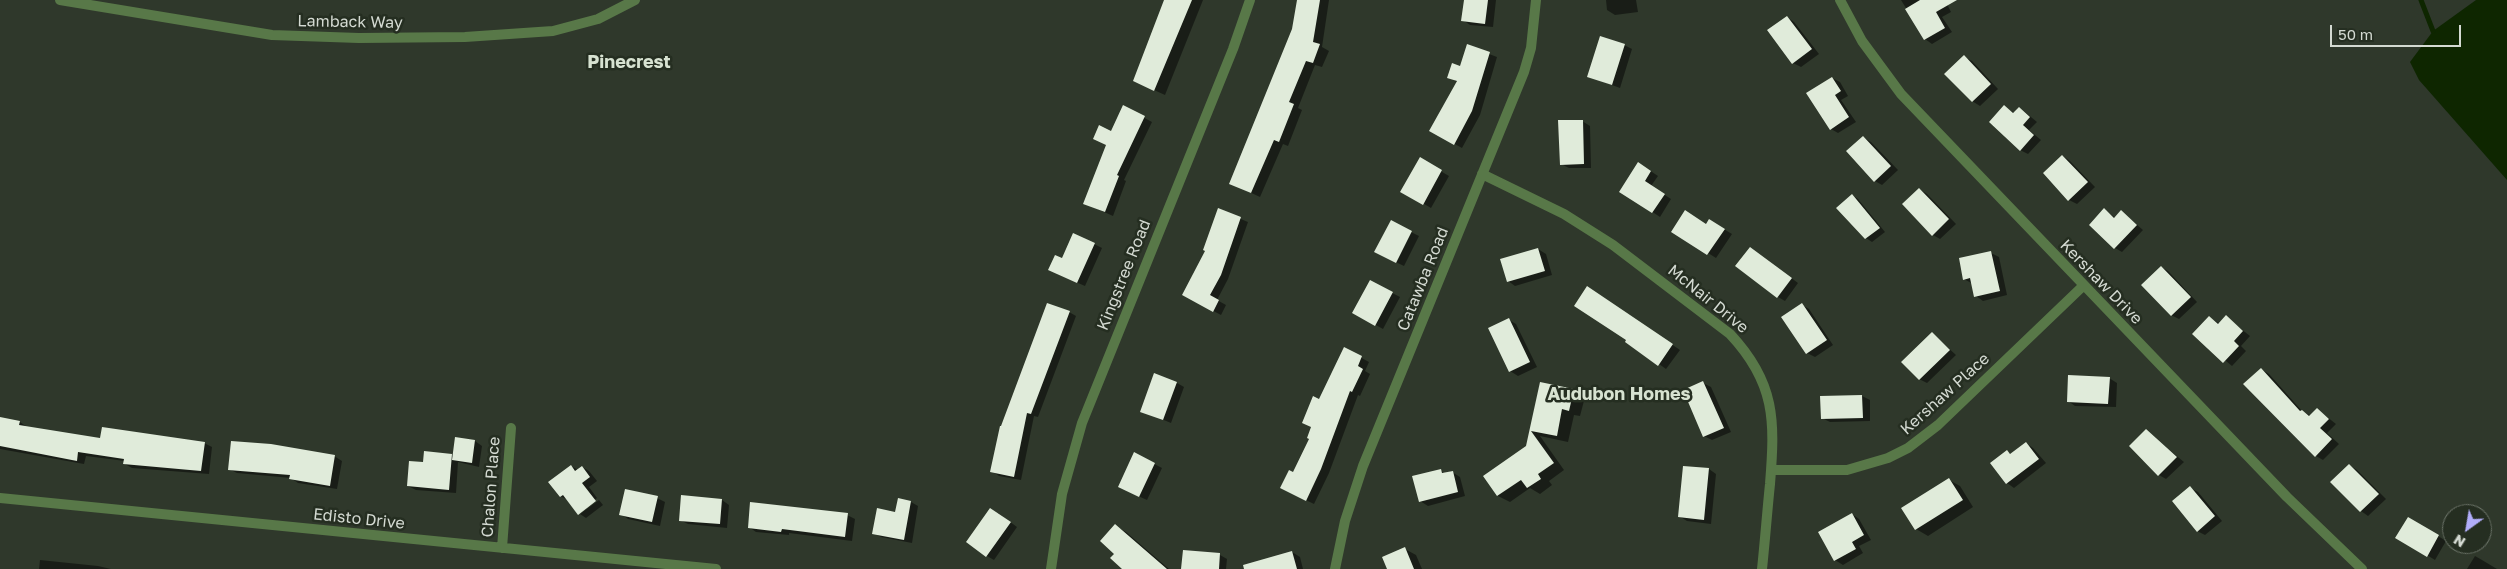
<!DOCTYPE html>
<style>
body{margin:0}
#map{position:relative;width:2507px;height:569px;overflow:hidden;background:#2f382b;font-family:"Golos Text",sans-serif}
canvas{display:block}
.north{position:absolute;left:2442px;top:504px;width:50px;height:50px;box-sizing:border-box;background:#252e21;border:1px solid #6b7368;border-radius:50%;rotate:212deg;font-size:14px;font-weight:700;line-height:20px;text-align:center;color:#d4dad2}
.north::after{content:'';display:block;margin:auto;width:18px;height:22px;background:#b1adfa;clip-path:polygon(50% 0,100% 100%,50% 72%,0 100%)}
.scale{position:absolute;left:2330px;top:25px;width:131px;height:22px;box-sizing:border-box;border:2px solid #d4dad2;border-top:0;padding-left:6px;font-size:15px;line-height:18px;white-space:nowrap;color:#d4dad2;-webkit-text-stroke:4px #252e21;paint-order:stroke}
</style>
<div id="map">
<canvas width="2507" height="569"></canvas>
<div class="north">N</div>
<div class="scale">50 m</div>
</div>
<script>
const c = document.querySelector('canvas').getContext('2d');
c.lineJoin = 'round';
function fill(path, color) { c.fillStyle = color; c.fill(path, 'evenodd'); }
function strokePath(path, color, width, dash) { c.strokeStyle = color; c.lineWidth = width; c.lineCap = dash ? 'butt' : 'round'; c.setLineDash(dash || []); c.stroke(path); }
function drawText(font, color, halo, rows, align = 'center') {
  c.font = font + ' "Golos Text",sans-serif'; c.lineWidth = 5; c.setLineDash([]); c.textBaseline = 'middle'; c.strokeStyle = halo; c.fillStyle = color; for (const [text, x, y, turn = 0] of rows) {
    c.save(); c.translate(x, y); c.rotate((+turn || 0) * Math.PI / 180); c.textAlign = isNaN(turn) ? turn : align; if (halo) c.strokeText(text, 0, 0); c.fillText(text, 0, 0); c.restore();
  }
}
fill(new Path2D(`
 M2476 0H2507V180L2419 80 2410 62 2433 31Z`), '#0e2600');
fill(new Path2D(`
 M1166 0H1203L1165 95 1134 81Z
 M1298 0H1329L1322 47 1329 51 1322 67 1315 65 1298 108 1302 110 1288 146 1283 144 1260 197 1230 183 1293 29Z
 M1465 0H1496L1493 27 1470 25 1463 20Z
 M1606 0H1636L1638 12 1615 15 1607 10Z
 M1901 0H1945L1951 12 1942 17 1952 32 1932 44 1925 39Z
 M1787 17 1794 22 1819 54 1801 67 1793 63Z
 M1624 45 1632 49 1620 88 1588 76Z
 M1468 46 1497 57 1480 115 1462 148 1431 131 1457 82 1449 77 1461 67Z
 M1964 57 1972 61 1998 89 1980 106 1972 101Z
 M1832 78 1840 82 1848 96 1841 100 1856 122 1838 133 1831 129Z
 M1124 107 1152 122 1124 180 1126 181 1113 216 1084 203Z
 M2004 107 2015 113 2020 108 2037 122 2029 130 2041 140 2028 154 2020 150Z
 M1582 121 1590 126 1591 168H1569L1561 164Z
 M1863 137 1871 142 1898 170 1882 185 1875 181Z
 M2063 156 2070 161 2095 187 2077 204 2069 200Z
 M1420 159 1449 176 1431 208 1402 191Z
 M1646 168 1658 176 1651 186 1671 199 1660 217 1621 191Z
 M1919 189 1927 194 1956 224 1940 239 1933 235Z
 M1852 195 1858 199 1885 232 1872 242 1866 238Z
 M1219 210 1248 222 1228 279 1217 300 1226 305 1221 315 1183 295 1207 251Z
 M2104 210 2116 218 2122 212 2143 230 2122 252 2115 248Z
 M1717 225 1732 234 1716 258 1673 231Z
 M1411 232 1419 236 1404 266 1383 256Z
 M1094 244 1102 248 1085 286 1057 274Z
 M1751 248 1798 283 1785 301 1778 297Z
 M1538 249 1546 254 1552 275 1515 286 1508 281Z
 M1991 253 1999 257 2007 295 1983 301 1976 296 1973 284 1964 279Z
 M2161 267 2168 271 2197 302 2179 319 2171 315Z
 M1371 282 1400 297 1383 329 1354 313Z
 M1595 292 1680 350 1666 369 1659 364Z
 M1802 305 1809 309 1833 345 1815 357 1807 353Z
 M1069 312 1076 316 1038 417 1034 416 1021 480 999 476 992 471Z
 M2209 317 2220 324 2226 317 2250 336 2241 346 2246 351 2232 366 2194 334Z
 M1509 320 1516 324 1537 367 1518 376 1510 371Z
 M1932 333 1956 355 1927 383 1919 379Z
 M1345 349 1369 362 1365 371 1370 374 1360 396 1358 395 1329 473 1314 504 1289 492 1294 473 1311 438 1320 400Z
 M2261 369 2269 374 2302 411 2311 416 2317 409 2336 424 2327 433 2339 444 2323 460 2316 456Z
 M2109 378 2117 383 2116 407 2075 406 2068 401Z
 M1177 383 1184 387 1171 423 1142 411Z
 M1540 383 1573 391 1585 397 1580 416 1574 415 1568 442 1540 436 1564 470 1549 481 1552 485 1540 494 1530 488 1510 502 1498 496 1485 476 1527 447Z
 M1703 383 1711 387 1731 432 1712 440 1704 436Z
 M1862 396 1870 400V421L1830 422 1822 418 1821 398Z
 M0 419 20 422 27 427 101 440 204 443 212 447 209 474 132 468 125 464V461L86 456 84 464 0 449Z
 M2146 431 2184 462 2166 479 2159 475Z
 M475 441 482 446 479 467 458 462 456 493 416 490 408 486 424 463 451 455 453 456Z
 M2026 443 2033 448 2046 463 2014 488 2007 483V452L2011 454Z
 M1135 454 1162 468 1147 500 1127 491Z
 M334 456 342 461 337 489 298 483 291 478 237 473 229 469Z
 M2349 465 2357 470 2386 499 2368 516 2361 511Z
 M571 466 578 470 582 467 589 471 597 481 589 487 597 498 579 512V514L568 500 560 496Z
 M1709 469 1716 474 1711 524 1687 521 1679 516Z
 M1441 471 1446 474 1452 472 1460 477 1465 496 1428 506 1420 501Z
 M1949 480 1960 486 1973 507 1928 536 1916 529Z
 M2190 488 2198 492 2222 521 2205 535 2197 531Z
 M657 498 665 502 660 526 628 519 621 514Z
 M599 500 603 505 586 518 580 514Z
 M722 500 729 505 727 528 688 524 680 520Z
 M911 502 918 506 912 543 881 537 874 533Z
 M998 513 1017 527 994 560 987 556Z
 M1852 514 1859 519 1871 540 1859 546 1863 553 1843 565 1835 560Z
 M847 515 855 519 852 541 789 533V535L756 532 749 527Z
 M2409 518 2446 541 2435 560 2397 537Z
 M1115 526 1126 532 1169 569H1125L1115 554Z
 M1405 549 1416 555 1422 569H1388Z
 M1292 552 1300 557 1303 569H1253Z
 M1220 555 1227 559 1226 569H1183Z
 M2475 556 2482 560 2497 569H2467Z
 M40 560 98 566 111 569H39Z`), '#0007');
strokePath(new Path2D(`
 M2421 0 2433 31`), '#0e2600', 5);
fill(new Path2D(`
 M1164 0H1192L1154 91 1133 81Z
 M1297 0H1320L1313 42 1320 44 1313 63 1306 61 1289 102 1294 104 1279 142 1274 140 1251 193 1229 184 1292 29Z
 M1464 0H1488L1485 24 1461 21Z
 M1920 0H1957L1936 12 1945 28 1924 40 1905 9Z
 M1787 16 1812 49 1792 64 1767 30Z
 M1600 36 1625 44 1612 85 1587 77Z
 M1467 44 1490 52 1472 111 1454 145 1429 131 1457 81 1447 78 1452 63 1460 66Z
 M1964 55 1991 84 1972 102 1944 74Z
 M1832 77 1841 91 1835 95 1849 117 1830 130 1806 93Z
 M1123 105 1145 116 1117 175 1119 176 1105 212 1083 204 1106 145 1093 139 1099 125 1111 131Z
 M2004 105 2013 113 2019 107 2030 117 2023 125 2034 135 2020 151 1989 122Z
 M1558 120H1583L1584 164 1560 165Z
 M1863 136 1891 166 1874 182 1846 151Z
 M2062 155 2088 182 2068 201 2043 173Z
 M1420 157 1442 170 1423 205 1400 192Z
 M1638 162 1651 171 1645 181 1665 194 1652 213 1619 192Z
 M1919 188 1949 219 1932 236 1902 204Z
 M1852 194 1880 228 1865 239 1836 208Z
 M1218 208 1241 217 1221 275 1210 295 1219 300 1213 312 1182 295 1205 251 1203 250Z
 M2104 208 2114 218 2121 210 2137 225 2114 249 2089 225Z
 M1685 210 1706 224 1709 219 1725 229 1707 255 1671 232Z
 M1391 220 1412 231 1396 263 1374 252Z
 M1073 233 1095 243 1077 283 1048 270 1055 255 1062 258Z
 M1750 247 1792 278 1777 298 1735 266Z
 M1538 248 1545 271 1507 282 1500 259Z
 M1991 251 2000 291 1974 297 1970 278 1963 280 1959 258Z
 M2161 266 2191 297 2171 316 2141 285Z
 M1370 280 1393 292 1375 326 1352 313Z
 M1587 286 1673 344 1658 366 1625 342 1626 340 1574 306Z
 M1047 303 1070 311 1031 414 1027 413 1014 477 990 472 1000 426H1001Z
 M1802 303 1827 340 1806 354 1781 317Z
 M2226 315 2243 331 2234 341 2239 346 2223 363 2192 334 2209 316 2218 324Z
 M1509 318 1530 362 1509 372 1488 328Z
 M1932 332 1950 350 1919 380 1901 362Z
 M1344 347 1362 356 1358 366 1363 369 1352 392 1350 391 1321 469 1306 501 1280 488 1289 470 1293 472 1309 439 1307 438 1311 427 1302 423 1313 396 1319 399Z
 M2261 368 2300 411 2302 410 2309 416 2317 408 2329 419 2320 428 2332 439 2315 457 2243 384Z
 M1154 373 1177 382 1163 420 1140 412Z
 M2068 375 2110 377 2108 404 2067 402Z
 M1703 381 1724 428 1703 437 1683 390Z
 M1540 382 1574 389 1569 411 1562 409 1557 436 1531 431 1554 463 1538 474 1541 479 1527 488 1521 480 1497 496 1483 476 1526 446Z
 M1862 395 1863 418 1821 419 1820 396Z
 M0 417 20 421 19 425 100 438 102 427 205 442 201 471 123 464 124 459 78 452 77 461 0 446Z
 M2146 429 2177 457 2158 476 2129 446Z
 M455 437 475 440 472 463 452 460Z
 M231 441 271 444 335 455 330 486 289 479 290 475 228 470Z
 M2026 442 2039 459 2006 484 1990 463 2007 450 2010 454Z
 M424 451 452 454 449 490 407 486 409 461 423 462Z
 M1134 452 1155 463 1139 497 1118 487Z
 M2349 464 2379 494 2360 512 2330 482Z
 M571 465 575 471 582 466 590 477 582 483 596 501 578 515 563 495 560 497 548 482Z
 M1683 466 1709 468 1704 520 1678 517Z
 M1441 469 1442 473 1453 471 1458 492 1419 502 1412 476Z
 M1949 478 1963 500 1915 530 1901 508Z
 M2190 486 2215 516 2197 532 2172 501Z
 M625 489 658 496 652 522 619 515Z
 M681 495 722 499 720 524 679 521Z
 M898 498 911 501 904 540 872 534 877 508 895 512Z
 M750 502 848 513 845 537 782 529 781 532 748 528Z
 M990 508 1011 522 986 557 966 542Z
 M1852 513 1864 535 1852 542 1856 549 1834 561 1818 532Z
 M2408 517 2439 535 2427 557 2395 538Z
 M1115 524 1167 569H1122L1110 558 1114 554 1100 541Z
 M1405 547 1414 569H1387L1382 557Z
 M1183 550 1220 553 1219 569H1181Z
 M1292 551 1297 569H1244L1243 565Z`), '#e0ebda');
strokePath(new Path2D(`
 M60 0 272 35 359 38 465 37 553 31 598 19 635 0
 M1840 0 1862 41 1901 94 2287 497 2362 569
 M1482 174 1564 214 1613 245 1730 334C1776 383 1775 421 1770 484 1767 513 1765 541 1762 569
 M1771 470H1847L1888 458 1908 448 1938 425 2083 286
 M0 498 716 569
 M502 548 511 428
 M1051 569 1062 494 1082 423 1233 49 1250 0
 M1335 569 1345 521 1363 466 1524 72 1531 48 1536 0`), '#587848', 10);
drawText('16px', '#d4dad2', '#252e21', [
 ["Lamback Way",350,22,1],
 ["Kingstree Road",1124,275,-68],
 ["Catawba Road",1423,279,-68],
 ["Kershaw Drive",2101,282,46],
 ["McNair Drive",1708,299,39],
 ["Kershaw Place",1945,394,-42],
 ["Chalon Place",491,487,-86],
 ["Edisto Drive",359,519,6]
]);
drawText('bold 18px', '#d7e2d1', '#252e21', [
 ["Pinecrest",629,62],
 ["Audubon Homes",1619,394]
]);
</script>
